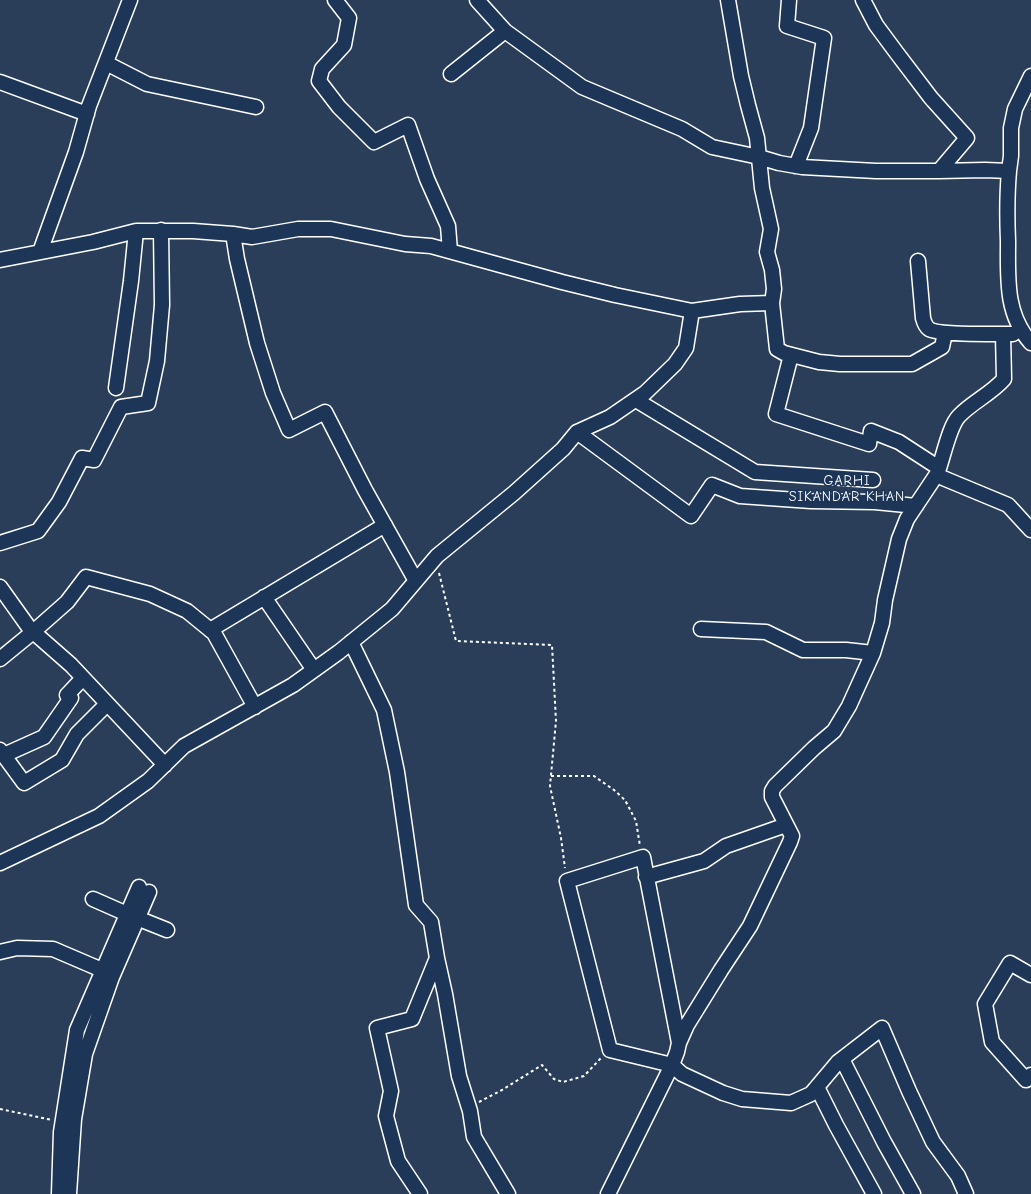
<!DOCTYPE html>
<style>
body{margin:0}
canvas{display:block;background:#2a3e5a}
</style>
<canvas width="1031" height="1194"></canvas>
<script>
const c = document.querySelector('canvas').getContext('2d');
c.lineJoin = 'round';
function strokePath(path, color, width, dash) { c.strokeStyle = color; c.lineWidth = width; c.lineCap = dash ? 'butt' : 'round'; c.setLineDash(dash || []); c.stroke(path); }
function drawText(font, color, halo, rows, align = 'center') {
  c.font = font + ' "Comic Neue",sans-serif'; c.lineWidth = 3.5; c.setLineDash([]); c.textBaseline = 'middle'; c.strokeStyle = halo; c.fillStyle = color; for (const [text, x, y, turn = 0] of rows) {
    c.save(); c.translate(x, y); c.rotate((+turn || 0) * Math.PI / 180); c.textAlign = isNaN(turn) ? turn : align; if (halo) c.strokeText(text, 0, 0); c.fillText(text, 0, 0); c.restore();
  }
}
const minor = new Path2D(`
 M335 0 349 18 344 45 322 69 319 81 339 107 374 142 408 125 427 179 448 226 450 251
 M477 0 505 31 582 87 682 129 712 147 759 157 779 163 802 167 876 171H939L985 170 1009 171C1007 194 1007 218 1008 241 1008 278 1005 314 1031 343
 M789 0 787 26 824 38 811 128 796 166
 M863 0 876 25 896 52 931 98 967 138 939 171
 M106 63 147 84 256 107
 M451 74 505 31
 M0 82 87 114
 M1009 171 1011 156V128L1015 109 1031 76
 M233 234 237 259 257 343 273 393 289 430 325 412 365 490 416 581
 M40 252 76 152 89 106 130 0
 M0 260 93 242 136 231H193L233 234 252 237 298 229H331L405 244 431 246 562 282 615 295 692 311 740 304 772 303 774 289 772 270 767 252 771 229 762 188 757 138 748 105 741 76 728 0
 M918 261 923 318C924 322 925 326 929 329 937 335 998 334 1013 334
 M772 303 777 349 784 353 819 362 840 364H912L942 347 945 333
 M791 355 776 414 869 444 871 431 899 442 939 468
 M116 388 131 281 136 231
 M636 400 755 472 873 480
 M577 432 691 516 712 485 740 496 811 501 875 502 916 506
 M937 474C943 459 949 426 959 416 972 402 991 394 1004 379L1003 334
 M0 543 38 531 59 502 82 458 94 460 121 407 148 403 157 361 162 305 161 230
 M0 587 30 629 71 665 165 765
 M264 597 314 670
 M701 629 766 632 803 650H846L873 653
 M210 630 385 525
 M351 642 384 710 397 772 416 905 431 922 437 958 412 1019 377 1028 391 1091 386 1116 398 1161 420 1194
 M0 659 33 632 67 602 86 577 150 594 187 611 214 633 255 707
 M0 750 24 783 62 760 77 734 107 704
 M4 755 44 737 71 698 67 695 83 678
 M0 863 99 816 148 781 184 746 293 685 339 652 392 609 437 556 514 493 563 449 577 432 610 417 645 393 675 364 686 348 692 311
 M646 877 704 861 726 846 786 825
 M93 899 127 914 167 930
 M0 952 17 948 53 949 102 970
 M437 958 445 994 459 1076 470 1111 474 1137 508 1194
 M1031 975 1010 963 985 1004 992 1042 1026 1080 1031 1075
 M679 1043 643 857 567 881 610 1050 672 1065 682 1074 723 1093 742 1099 791 1103 811 1094 838 1062 882 1028 909 1091 933 1142 958 1176 966 1194
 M842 1059 884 1142 913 1194
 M817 1087 836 1125 874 1194
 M59 1194 61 1132 77 1030 139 887
 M69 1194 74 1119 85 1054 112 977 149 892
 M608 1194 672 1065 677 1052 679 1043 687 1025 721 970 750 926 790 842 792 836 772 797V791L775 786 814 748 834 731 849 706 873 653 882 623 885 600 899 539 907 519 937 474 943 478 1008 505 1031 530`);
strokePath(minor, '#fff', 17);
strokePath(new Path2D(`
 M439 573 456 641 552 645 556 721 550 786 561 838 565 868
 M551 776H594L614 790 625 800 636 821 640 846
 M479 1102 502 1090 542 1065 554 1079 563 1082 584 1076 601 1058
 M0 1109 52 1120`), '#fff', 2, [3, 3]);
strokePath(minor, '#1d3557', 14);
c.letterSpacing = '1px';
drawText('14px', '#fff', '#1d3557', [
 ["GARHI",847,481],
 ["SIKANDAR KHAN",847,497]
]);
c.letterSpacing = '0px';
</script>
